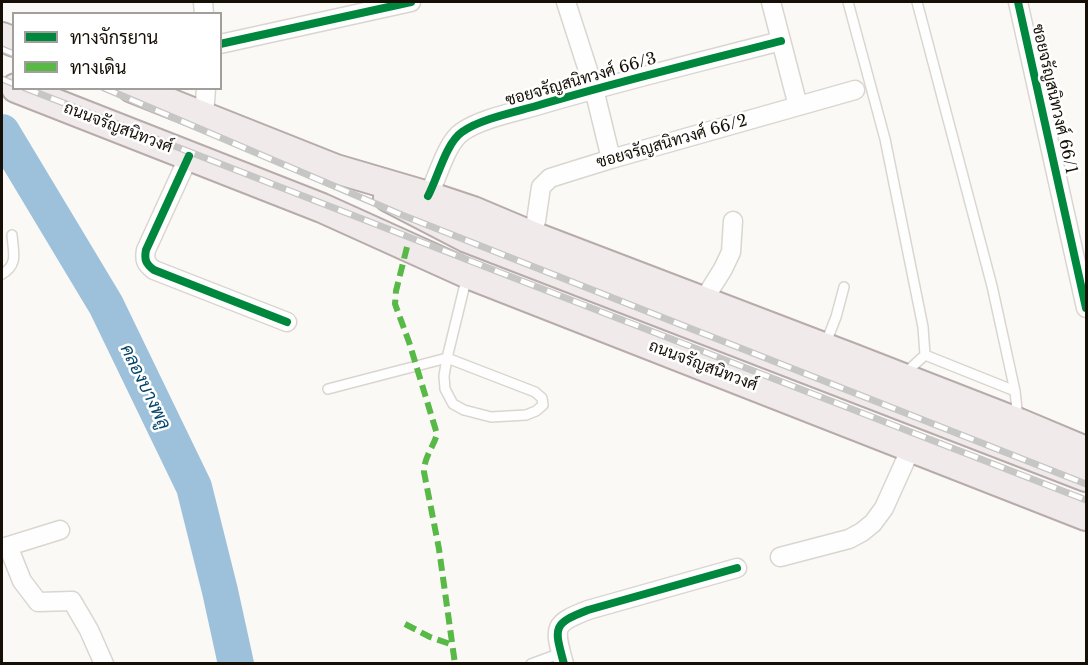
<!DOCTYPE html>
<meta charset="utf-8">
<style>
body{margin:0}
#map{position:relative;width:1088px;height:665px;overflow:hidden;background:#fbf9f6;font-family:"Libre Baskerville",Sarabun,serif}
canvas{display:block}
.frame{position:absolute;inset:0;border:3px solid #160f06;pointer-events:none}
.legend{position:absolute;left:12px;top:12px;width:210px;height:78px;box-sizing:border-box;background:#fff;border:2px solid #a29f9b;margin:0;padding:8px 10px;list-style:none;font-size:18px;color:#160f06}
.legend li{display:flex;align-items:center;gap:12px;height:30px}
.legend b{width:30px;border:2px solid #a29f9b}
</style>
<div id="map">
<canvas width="1088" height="665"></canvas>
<div class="frame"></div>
<ul class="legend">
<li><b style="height:8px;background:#00873e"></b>ทางจักรยาน</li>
<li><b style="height:8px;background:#58b947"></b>ทางเดิน</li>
</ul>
</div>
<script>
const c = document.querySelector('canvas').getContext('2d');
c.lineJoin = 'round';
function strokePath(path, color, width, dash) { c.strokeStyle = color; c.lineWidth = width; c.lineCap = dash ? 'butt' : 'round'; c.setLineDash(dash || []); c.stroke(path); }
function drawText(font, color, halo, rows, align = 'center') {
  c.font = font + ' "Libre Baskerville",Sarabun,serif'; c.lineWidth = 5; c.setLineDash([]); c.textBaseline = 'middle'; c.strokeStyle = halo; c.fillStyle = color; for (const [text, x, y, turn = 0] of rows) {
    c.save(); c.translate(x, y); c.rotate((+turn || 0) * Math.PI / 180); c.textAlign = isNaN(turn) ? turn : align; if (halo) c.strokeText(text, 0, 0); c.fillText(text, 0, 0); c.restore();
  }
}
strokePath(new Path2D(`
 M2 132 106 305 194 487 220 591 236 664`), '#9ec1db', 36);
const lane = new Path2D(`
 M848 2 885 139 923 327 925 355 904 374
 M917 2 992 286 1015 391 1018 419
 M2 274C19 264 13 252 12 235
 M825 345 836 317 844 287
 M925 355 1015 391
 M328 389 447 358 535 392 542 398 543 405 536 411 526 415 491 417 464 410 453 404 445 389 444 376 447 358 467 276
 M531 664 561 653`);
const street = new Path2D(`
 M203 2 204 14
 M566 2 594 89 611 159
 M771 2 798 106
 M1018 2 1086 308
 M220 44 411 2
 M204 117 206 88
 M189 156 146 250C144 260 146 264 154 270L287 322
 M428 196C438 177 446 143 462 132 480 119 515 112 536 106 617 82 699 62 781 41
 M530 235 536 221 541 187 550 178 611 159 855 90
 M703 301 723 269 731 252 733 221
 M8 546 22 581 38 602 72 601 89 630 104 664
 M2 548 60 530
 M780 557 849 539 862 532 873 523 884 508 911 448
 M564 664C554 627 552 624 588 610L737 568`);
const primary = new Path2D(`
 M2 37 14 42
 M16 88 322 208 468 274 1086 516
 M132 88 336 169 428 196 473 211 530 235 852 358 1019 423 1086 451
 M388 197 467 238 1086 477`);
strokePath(lane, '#dad6cf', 12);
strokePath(street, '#dad6cf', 21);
strokePath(primary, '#b7abab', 32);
strokePath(lane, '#fefefe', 9);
strokePath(street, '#fefefe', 18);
strokePath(primary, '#f0eaea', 28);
const rail = new Path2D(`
 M2 49 14 54
 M2 79 14 84
 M25 88 1086 500
 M104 88 402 215 1086 484`);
strokePath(rail, '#c6c6c5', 7);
strokePath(rail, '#fff', 4.5, [14]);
strokePath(new Path2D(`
 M407 247 396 291 395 304 409 342 437 434C433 448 424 457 424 472L439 549 455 664
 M405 624 430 637 453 645`), '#58b947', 6, [12, 6]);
strokePath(new Path2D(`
 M1018 2 1086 308
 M220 44 411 2
 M189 156 146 250C144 260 146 264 154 270L287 322
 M428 196C438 177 446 143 462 132 480 119 515 112 536 106 617 82 699 62 781 41
 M564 664C554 627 552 624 588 610L737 568`), '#00873e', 8);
drawText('16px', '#160f06', '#fff', [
 ["ซอยจรัญสนิทวงศ์ 66/3",581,80,-16],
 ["ซอยจรัญสนิทวงศ์ 66/1",1054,99,77],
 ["ถนนจรัญสนิทวงศ์",118,128,21],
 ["ซอยจรัญสนิทวงศ์ 66/2",672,142,-16],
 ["ถนนจรัญสนิทวงศ์",703,366,21]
]);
drawText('italic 18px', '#04456b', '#fff', [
 ["คลองบางพลู",145,387,64]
]);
</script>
